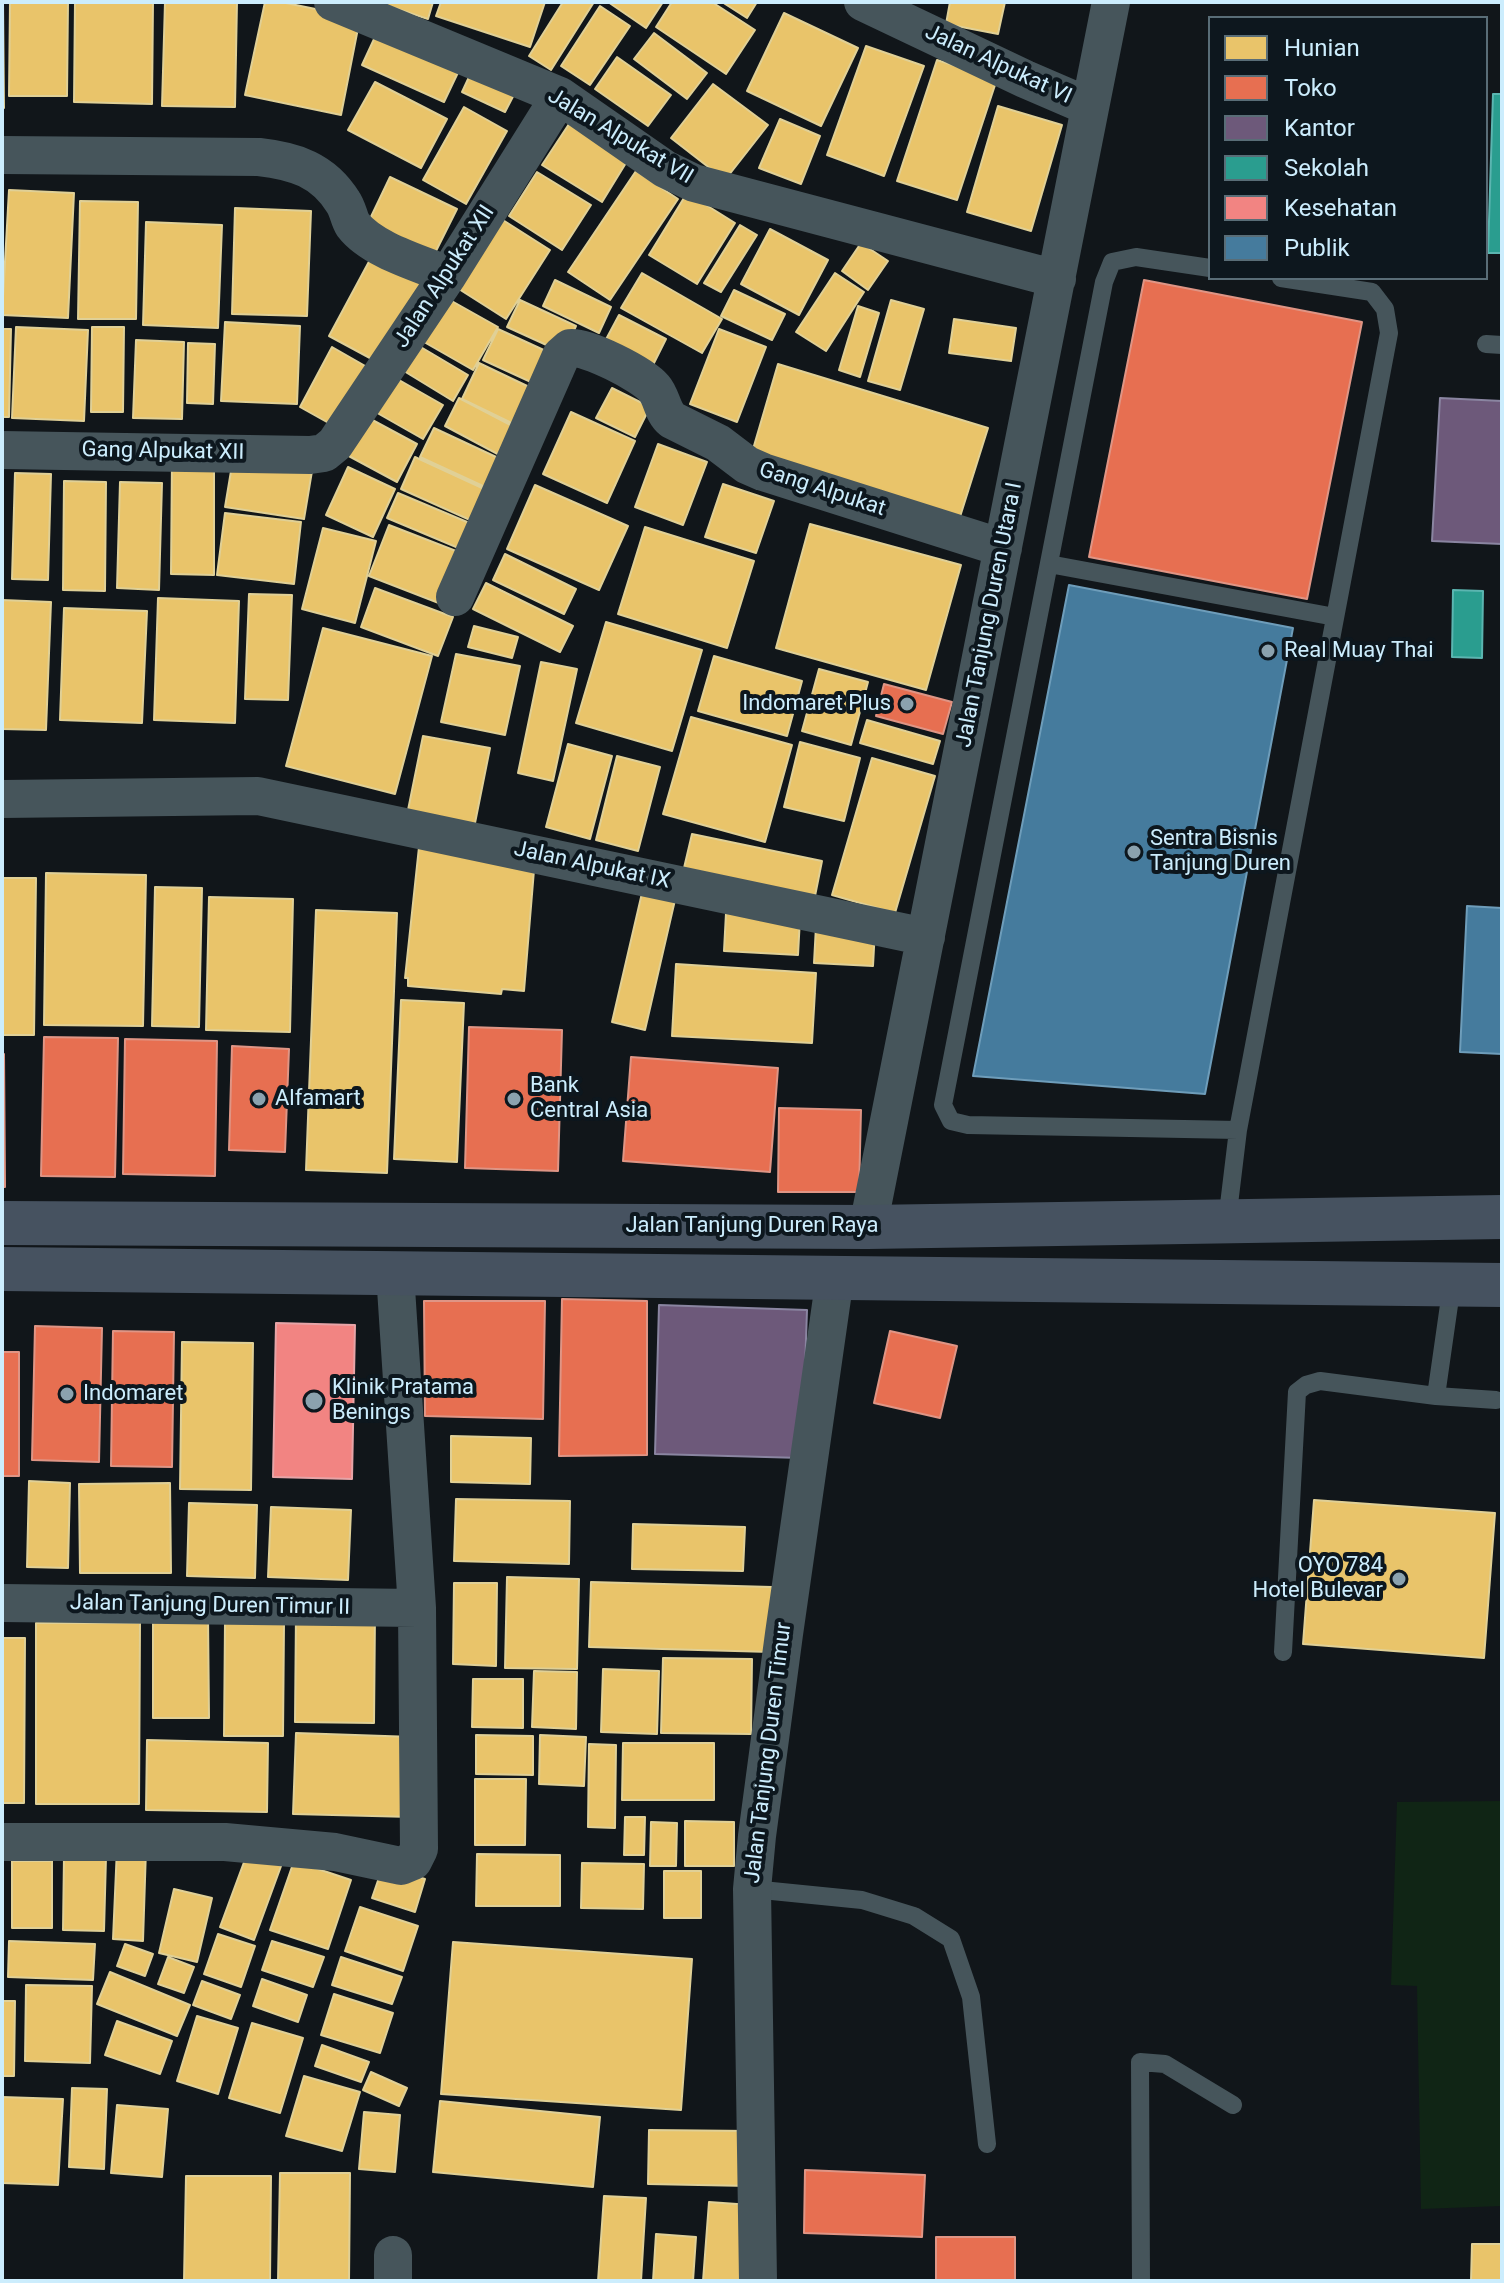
<!DOCTYPE html>
<style>
body{margin:0}
#map{position:relative;width:1504px;height:2283px;overflow:hidden;background:#11161a;font-family:Roboto,sans-serif}
canvas{display:block}
.frame{position:absolute;inset:0;border:4px solid #ccedfd;pointer-events:none}
.legend{position:absolute;left:1208px;top:16px;width:280px;height:264px;box-sizing:border-box;background:#0d171e;border:2px solid #596d77;margin:0;padding:10px 14px;list-style:none;font-size:24px;color:#ccedfd}
.legend li{display:flex;align-items:center;gap:16px;height:40px}
.legend b{width:40px;border:2px solid #596d77}
</style>
<div id="map">
<canvas width="1504" height="2283"></canvas>
<div class="frame"></div>
<ul class="legend">
<li><b style="height:22px;background:#e9c46a"></b>Hunian</li>
<li><b style="height:22px;background:#e76f51"></b>Toko</li>
<li><b style="height:22px;background:#6d597a"></b>Kantor</li>
<li><b style="height:22px;background:#2a9d8f"></b>Sekolah</li>
<li><b style="height:22px;background:#f28482"></b>Kesehatan</li>
<li><b style="height:22px;background:#457b9d"></b>Publik</li>
</ul>
</div>
<script>
const c = document.querySelector('canvas').getContext('2d');
c.lineJoin = 'round';
function fill(path, color) { c.fillStyle = color; c.fill(path, 'evenodd'); }
function strokePath(path, color, width, dash) { c.strokeStyle = color; c.lineWidth = width; c.lineCap = dash ? 'butt' : 'round'; c.setLineDash(dash || []); c.stroke(path); }
function drawText(font, color, halo, rows, align = 'center') {
  c.font = font + ' Roboto,sans-serif'; c.lineWidth = 8; c.setLineDash([]); c.textBaseline = 'middle'; c.strokeStyle = halo; c.fillStyle = color; for (const [text, x, y, turn = 0] of rows) {
    c.save(); c.translate(x, y); c.rotate((+turn || 0) * Math.PI / 180); c.textAlign = isNaN(turn) ? turn : align; if (halo) c.strokeText(text, 0, 0); c.fillText(text, 0, 0); c.restore();
  }
}
fill(new Path2D(`
 M1502 1801V2206L1421 2209 1417 1986 1391 1985 1397 1802Z`), '#102515');
const homes = new Path2D(`
 M2 2H3L4 108H2Z
 M10 2H68L67 96H9Z
 M75 2H153L152 104 74 102Z
 M165 2H237L235 107 162 106Z
 M265 2H281L360 18 341 115 245 95Z
 M376 2H433L428 19Z
 M441 2H545L530 47 436 16Z
 M563 2H594L551 70 529 56Z
 M608 2H663L646 28Z
 M672 2H712L755 30 726 74 656 27Z
 M722 2H757L747 18Z
 M950 2H1005L998 34 946 24Z
 M600 6 630 26 590 85 561 66Z
 M784 13 858 48 821 126 747 91Z
 M381 24 463 62 444 102 362 65Z
 M654 33 707 73 687 99 634 59Z
 M866 46 924 66 884 176 827 155Z
 M617 57 671 95 648 126 595 89Z
 M937 60 997 79 957 200 897 181Z
 M476 62 520 83 505 112 462 92Z
 M375 82 447 119 421 168 348 130Z
 M713 84 768 125 725 180 671 138Z
 M998 106 1062 125 1031 231 967 212Z
 M464 107 507 131 466 204 423 180Z
 M780 119 820 136 801 184 759 168Z
 M571 121 629 158 602 202 542 165Z
 M636 171 678 199 610 300 568 272Z
 M537 172 591 205 562 250 509 216Z
 M390 177 457 209 434 255 368 223Z
 M9 190 74 193 68 318 2 315Z
 M687 193 735 223 697 284 649 255Z
 M80 201 138 202 136 319H78Z
 M235 208 311 211 307 316 232 314Z
 M495 215 550 250 506 319 451 284Z
 M146 222 222 225 218 328 143 325Z
 M740 225 757 235 721 292 704 283Z
 M770 229 828 260 799 315 741 284Z
 M861 243 888 261 868 290 842 271Z
 M372 256 424 284 381 364 329 336Z
 M642 273 722 319 702 353 621 308Z
 M835 273 864 292 826 351 796 332Z
 M555 280 611 307 599 333 543 306Z
 M734 290 785 314 772 340 721 316Z
 M441 295 498 327 473 370 417 338Z
 M520 300 576 326 564 353 507 327Z
 M891 300 924 309 900 390 868 381Z
 M858 306 879 313 860 377 839 370Z
 M619 315 666 339 651 369 603 345Z
 M954 319 1016 328 1011 361 949 353Z
 M225 322 300 326 297 404 221 401Z
 M16 327 88 330 84 421 12 418Z
 M92 327H124L123 412H91Z
 M2 329H11L9 417H2Z
 M498 329 559 357 544 388 483 360Z
 M719 329 766 347 737 422 690 404Z
 M136 340 184 342 182 419 133 418Z
 M188 343 215 344 213 404 187 403Z
 M414 343 468 375 453 401 399 368Z
 M332 347 367 367 334 426 300 407Z
 M479 363 544 394 526 430 462 399Z
 M778 364 988 428 959 520 751 456Z
 M392 376 443 405 423 439 372 410Z
 M612 388 650 407 635 437 596 418Z
 M459 398 522 431 507 459 445 426Z
 M571 412 635 441 607 503 543 474Z
 M365 416 417 444 397 482 345 454Z
 M434 428 509 463 496 492 420 457Z
 M658 444 707 462 683 525 635 507Z
 M415 457 493 493 479 524 401 489Z
 M172 458H214V575L171 574Z
 M233 459 312 471 304 519 225 507Z
 M348 467 395 489 373 537 326 515Z
 M15 473 51 474 48 580 12 579Z
 M64 481 106 482 105 591 63 590Z
 M120 482 162 483 159 590 117 588Z
 M723 484 774 501 756 553 705 537Z
 M535 485 628 526 599 590 507 549Z
 M398 493 479 527 468 552 387 518Z
 M225 513 301 522 294 584 217 575Z
 M810 524 961 565 926 690 776 648Z
 M389 525 469 556 449 607 369 576Z
 M645 527 754 561 727 648 618 614Z
 M323 528 376 541 355 623 302 609Z
 M505 554 576 589 564 614 493 580Z
 M486 583 573 626 560 652 473 609Z
 M375 588 453 617 438 656 361 627Z
 M249 594 292 595 288 700 245 699Z
 M158 598 239 601 235 723 154 720Z
 M2 600 51 602 46 730 2 729Z
 M64 608 147 611 142 723 60 720Z
 M606 622 702 650 672 751 576 723Z
 M474 626 518 637 512 658 468 647Z
 M323 628 432 656 395 794 286 766Z
 M456 654 520 666 505 735 441 722Z
 M714 656 802 681 787 736 698 711Z
 M541 662 577 669 553 781 518 773Z
 M819 669 868 682 851 745 802 731Z
 M691 717 792 745 765 842 663 814Z
 M867 720 940 741 933 764 860 743Z
 M423 736 490 748 474 828 407 815Z
 M800 742 860 758 844 821 784 807Z
 M568 744 612 756 590 839 546 827Z
 M617 756 660 767 638 851 596 840Z
 M872 758 935 776 895 913 832 895Z
 M692 834 822 861 815 896 684 868Z
 M419 847 535 858 524 991 502 989 501 994 408 986V978H405Z
 M46 873 146 875 143 1026 44 1025Z
 M2 878H36L34 1035H2Z
 M155 887 202 888 199 1027 152 1026Z
 M642 893 675 900 645 1030 612 1022Z
 M209 897 293 899 290 1032 206 1030Z
 M316 910 397 913 387 1173 306 1170Z
 M726 913 800 918 798 955 724 951Z
 M816 926 875 929 873 966 814 963Z
 M676 964 816 973 812 1043 672 1036Z
 M401 1000 464 1003 457 1162 394 1159Z
 M182 1342 253 1343 251 1490 180 1489Z
 M451 1436 531 1438 530 1484 451 1482Z
 M29 1481 70 1483 68 1568 27 1567Z
 M170 1483 171 1573H80L79 1484Z
 M456 1499 570 1501 569 1564 454 1561Z
 M1314 1500 1495 1513 1484 1658 1303 1644Z
 M189 1503 257 1505 255 1578 187 1576Z
 M271 1507 351 1510 348 1580 268 1577Z
 M633 1524 745 1527 743 1571 632 1569Z
 M507 1577 579 1579 577 1669 505 1668Z
 M591 1582 772 1587 771 1652 589 1647Z
 M454 1583H497L496 1666 453 1664Z
 M296 1612 375 1613 374 1723 295 1722Z
 M208 1615 209 1718H153V1616Z
 M225 1622 284 1623 283 1736H224Z
 M36 1623H140L139 1804H36Z
 M2 1638H25L24 1803H2Z
 M663 1658 752 1659 751 1734 661 1733Z
 M603 1669 659 1671 657 1734 601 1732Z
 M534 1671 577 1672 576 1729 532 1727Z
 M473 1679H523V1728L472 1727Z
 M296 1733 414 1737 412 1817 293 1814Z
 M476 1735 533 1736V1775L476 1774Z
 M540 1735 586 1737 584 1786 539 1784Z
 M147 1740 268 1743 267 1812 146 1810Z
 M623 1743H714V1800H622Z
 M589 1744 616 1745 615 1828 588 1827Z
 M475 1779H526L525 1845H475Z
 M625 1817H645L644 1855H624Z
 M685 1821 734 1822V1866H685Z
 M651 1822 677 1823 676 1866H650Z
 M250 1846 284 1858 254 1940 220 1927Z
 M117 1848 146 1849 143 1941 113 1939Z
 M477 1854 560 1855V1906H476Z
 M64 1856 106 1857 104 1931 63 1930Z
 M12 1861H52V1928H12Z
 M294 1861 351 1880 328 1949 270 1930Z
 M582 1863 644 1864 643 1909 581 1908Z
 M383 1866 425 1879 415 1912 372 1898Z
 M664 1871H701V1918H664Z
 M174 1889 212 1898 197 1962 159 1953Z
 M360 1907 418 1926 403 1971 345 1951Z
 M218 1934 255 1946 241 1987 204 1974Z
 M9 1941 95 1944 93 1980 8 1977Z
 M272 1941 324 1957 313 1987 262 1970Z
 M453 1942 692 1959 681 2110 441 2094Z
 M125 1944 153 1954 145 1976 117 1966Z
 M168 1957 194 1967 184 1993 158 1984Z
 M341 1957 402 1977 392 2004 332 1985Z
 M110 1972 190 2005 177 2036 97 2004Z
 M262 1979 307 1995 298 2022 253 2006Z
 M202 1981 240 1995 231 2019 193 2005Z
 M26 1985 92 1986 90 2063 25 2061Z
 M334 1994 393 2013 380 2053 321 2035Z
 M2 2001H15L14 2076H2Z
 M197 2016 238 2028 218 2094 177 2081Z
 M117 2021 172 2041 160 2074 105 2055Z
 M252 2023 303 2038 280 2113 229 2098Z
 M322 2045 369 2062 361 2082 315 2066Z
 M371 2072 407 2088 399 2106 363 2090Z
 M304 2076 360 2092 342 2151 286 2136Z
 M72 2088 107 2089 104 2169 69 2167Z
 M2 2097 63 2099 58 2185 2 2183Z
 M440 2101 600 2117 593 2187 433 2172Z
 M117 2105 168 2109 162 2177 111 2173Z
 M364 2112 400 2115 395 2172 359 2169Z
 M649 2130 750 2131 749 2186 648 2184Z
 M280 2173H350L349 2281H278Z
 M186 2176H271L270 2281H184Z
 M604 2196 646 2198 641 2281H598Z
 M709 2202 751 2205 745 2281H703Z
 M656 2234 696 2237 693 2281H653Z
 M1472 2244H1502V2281H1471Z`);
fill(homes, '#e9c46a');
strokePath(homes, '#e0d096', 2);
const shops = new Path2D(`
 M1144 280 1362 322 1307 599 1089 557Z
 M884 684 952 702 943 734 876 716Z
 M469 1027 562 1030 558 1171 465 1168Z
 M44 1037 118 1038 115 1177 41 1176Z
 M125 1039 217 1041 215 1176 123 1174Z
 M232 1046 289 1049 285 1152 229 1150Z
 M2 1054H4L5 1187H2Z
 M631 1057 778 1068 770 1172 623 1161Z
 M779 1108 861 1110 859 1192H778Z
 M562 1299 647 1301V1455L559 1456Z
 M424 1301H545L543 1419 425 1416Z
 M35 1326 102 1328 99 1462 32 1460Z
 M113 1331 174 1332 172 1467 111 1466Z
 M890 1331 957 1346 940 1418 874 1403Z
 M2 1352H19V1476H2Z
 M805 2170 925 2175 922 2237 804 2233Z
 M936 2237H1015V2281H936Z`);
fill(shops, '#e76f51');
strokePath(shops, '#df9585', 2);
const offices = new Path2D(`
 M1440 398 1502 401V544L1432 541Z
 M659 1305 807 1310 802 1458 655 1454Z`);
fill(offices, '#6d597a');
strokePath(offices, '#8a85a1', 2);
const schools = new Path2D(`
 M1493 94H1502V253H1488Z
 M1453 590 1483 591 1482 658 1452 657Z`);
fill(schools, '#2a9d8f');
strokePath(schools, '#5bb5b0', 2);
const health = new Path2D(`
 M276 1323 355 1325 352 1479 273 1477Z`);
fill(health, '#f28482');
strokePath(health, '#e7a4a7', 2);
const public = new Path2D(`
 M1069 585 1293 628 1205 1094 973 1076Z
 M1467 906 1502 908V1054L1460 1052Z`);
fill(public, '#457b9d');
strokePath(public, '#6e9dba', 2);
strokePath(new Path2D(`
 M1210 268 1136 257 1112 262 1104 282 943 1105 951 1121 968 1125 1238 1130
 M1486 344 1502 345
 M1049 564 1335 617
 M1227 1221 1238 1130 1389 333 1385 309 1372 292 1281 278
 M1436 1396 1496 1400
 M1283 1652 1297 1392 1306 1385 1320 1381 1436 1396 1452 1284
 M752 1889 862 1900 914 1916 951 1939 971 1997 987 2144
 M1141 2281 1140 2062 1165 2064 1233 2105`), '#46555b', 18);
strokePath(new Path2D(`
 M333 2 560 96 665 169 694 183 1057 279
 M863 2 1025 79 1090 107
 M2 155 259 157C295 161 323 170 343 202 348 209 349 219 353 225 372 250 419 263 448 275
 M2 450 310 455 324 453 335 444 448 275 560 96
 M455 597 561 356 570 348C587 346 642 374 654 388 662 397 662 412 672 420L718 443 747 465 763 472 1003 548
 M2 799 258 796 926 937
 M868 1227 1111 2
 M2 1603 417 1608
 M2 1842H225L335 1852 401 1866 413 1861 419 1849 417 1608 395 1273
 M393 2255V2281
 M758 2281 752 1889 757 1836 784 1634 835 1277`), '#46555b', 38);
strokePath(new Path2D(`
 M2 1223 868 1227 1502 1217
 M2 1269 1502 1285`), '#465260', 44);
for (const [x, y, r, color] of [
 [1268,651,8,"#8ba2ae"],
 [907,704,8,"#8ba2ae"],
 [1134,852,8,"#8ba2ae"],
 [259,1099,8,"#8ba2ae"],
 [514,1099,8,"#8ba2ae"],
 [67,1394,8,"#8ba2ae"],
 [314,1401,10,"#8ba2ae"],
 [1399,1579,8,"#8ba2ae"]
]) { const dot = new Path2D(); dot.arc(x, y, r, 0, 2 * Math.PI); c.fillStyle = color; c.fill(dot); strokePath(dot, '#0d171e', 3); }
drawText('22px', '#ccedfd', '#0d171e', [
 ["Jalan Alpukat VI",998,65,25],
 ["Jalan Alpukat VII",620,137,31],
 ["Jalan Alpukat XII",445,277,-57],
 ["Gang Alpukat XII",163,452,1],
 ["Gang Alpukat",822,490,18],
 ["Jalan Tanjung Duren Utara I",990,615,-79],
 ["Jalan Alpukat IX",592,866,12],
 ["Jalan Tanjung Duren Raya",752,1226],
 ["Jalan Tanjung Duren Timur II",210,1606,1],
 ["Jalan Tanjung Duren Timur",769,1753,-83]
]);
drawText('22px', '#ccedfd', '#0d171e', [
 ["Real Muay Thai",1284,651],
 ["Indomaret Plus",891,704,"right"],
 ["Sentra Bisnis",1150,839],
 ["Tanjung Duren",1150,864],
 ["Bank",530,1086],
 ["Central Asia",530,1111],
 ["Alfamart",275,1099],
 ["Klinik Pratama",332,1388],
 ["Benings",332,1413],
 ["Indomaret",83,1394],
 ["OYO 784",1383,1566,"right"],
 ["Hotel Bulevar",1383,1591,"right"]
], 'left');
</script>
